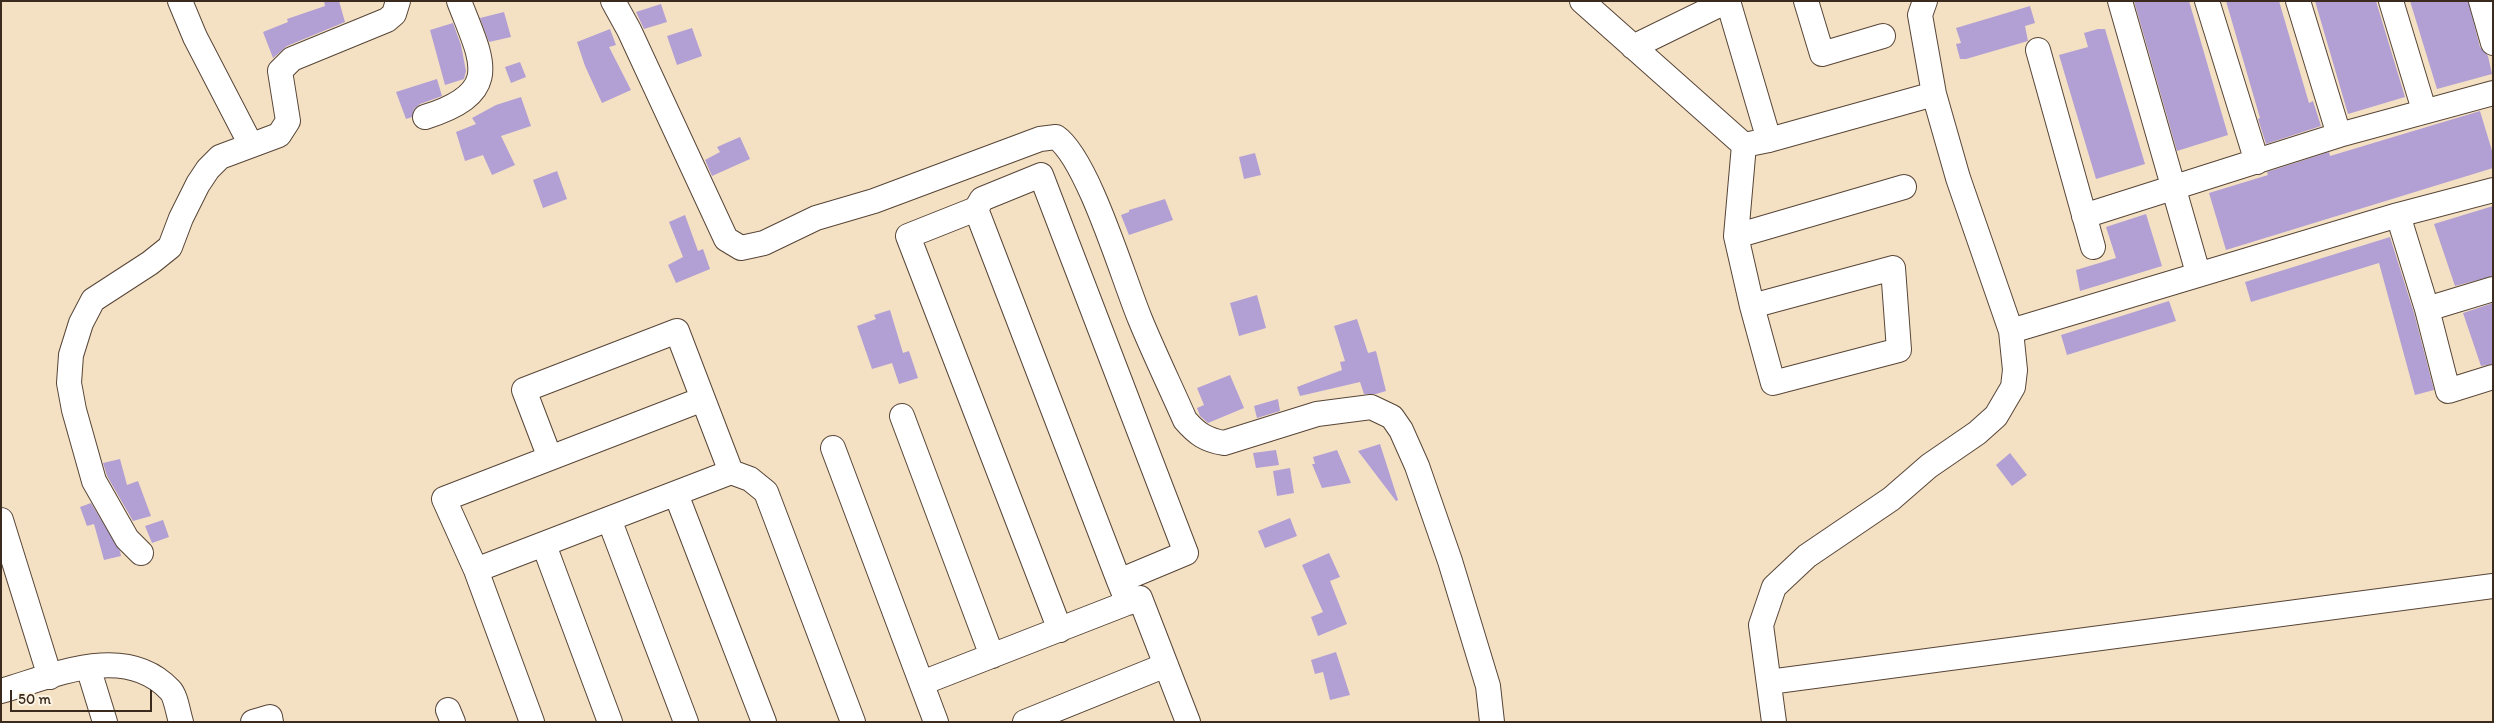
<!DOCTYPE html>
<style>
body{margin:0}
#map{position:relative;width:2494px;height:723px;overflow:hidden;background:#f4e1c4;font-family:Itim,sans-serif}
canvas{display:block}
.frame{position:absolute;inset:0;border:2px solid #3b2a1e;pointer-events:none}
.scale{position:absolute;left:10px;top:690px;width:142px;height:22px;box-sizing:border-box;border:2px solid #3b2a1e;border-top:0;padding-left:6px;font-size:15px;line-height:18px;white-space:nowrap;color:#3b2a1e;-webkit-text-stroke:4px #fcf5e5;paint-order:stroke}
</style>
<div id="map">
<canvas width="2494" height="723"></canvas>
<div class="frame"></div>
<div class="scale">50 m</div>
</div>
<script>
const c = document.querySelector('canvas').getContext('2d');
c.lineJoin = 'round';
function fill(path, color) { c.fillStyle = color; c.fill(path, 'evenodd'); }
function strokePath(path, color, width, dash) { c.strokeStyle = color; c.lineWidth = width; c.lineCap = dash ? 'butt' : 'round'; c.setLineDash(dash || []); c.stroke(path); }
fill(new Path2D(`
 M324 1H339L345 22 287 46 273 58 263 32 288 22 287 19 325 6Z
 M2134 1H2189L2228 135 2177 151Z
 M2226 1H2279L2309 103 2313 101 2321 126 2266 144 2258 119 2260 118Z
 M2315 1H2376L2405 97 2348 114Z
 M2410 1H2468L2480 47 2488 56 2492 74 2437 89Z
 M661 4 667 22 644 29 636 12Z
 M2030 6 2035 23 2025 26 2028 41 1966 59H1960L1956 44 1961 43 1956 28Z
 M504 12 511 37 489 42 480 18Z
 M453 23 461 45 466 71 464 79 445 85 430 30Z
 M692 28 702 56 677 65 667 36Z
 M610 29 616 45 609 47 631 90 602 103 585 66 577 42Z
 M2098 29H2105L2145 164 2096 179 2059 55 2088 47 2084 33Z
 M520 62 526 77 511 83 505 67Z
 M437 79 442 96 420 104 414 109 412 117 406 119 396 92Z
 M521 97 531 126 501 136 515 165 492 175 483 155 465 161 456 132 476 124 472 118 496 105Z
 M2480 111 2493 154V168L2226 250 2209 193 2268 175 2267 172 2329 152 2330 156Z
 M740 137 750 159 712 176 705 160 720 152 717 147Z
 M1255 153 1261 175 1244 179 1239 157Z
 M557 171 567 199 543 208 533 180Z
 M1165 199 1173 220 1129 235 1121 215 1129 212V210Z
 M2493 206V276L2455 286 2434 224Z
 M2146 214 2162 266 2080 291 2076 270 2116 258 2106 227Z
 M685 215 698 251 703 249 710 269 676 283 668 265 683 257 669 222Z
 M2390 237 2414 313 2434 390 2415 395 2379 263 2251 302 2245 282Z
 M1257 295 1266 328 1239 336 1230 303Z
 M2169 301 2176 321 2067 355 2061 335Z
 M2493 303V364L2481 366 2463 313Z
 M890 310 903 353 909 351 918 378 899 384 892 363 872 369 857 326 876 319 874 315Z
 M1357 319 1368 353 1376 351 1386 391 1376 394H1364L1360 382 1300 396 1297 387 1342 370 1340 362 1345 361 1334 326Z
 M1230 375 1244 408 1208 423 1200 416 1197 408 1204 405 1197 388Z
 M1278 399 1280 411 1257 418 1254 406Z
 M1380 444 1398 500 1396 501 1358 451Z
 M1276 450 1279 465 1256 468 1253 453Z
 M1337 450 1351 483 1322 488 1312 464H1315L1313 457Z
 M2010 453 2027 475 2012 486 1996 465Z
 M120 459 127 485 138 481 151 516 133 521 107 476 103 463Z
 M1290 468 1294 493 1277 496 1273 471Z
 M91 503 120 551 121 556 104 560 94 524 87 526 80 507Z
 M1290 518 1297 536 1265 548 1258 531Z
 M163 520 169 537 152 543 145 526Z
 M1329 553 1340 577 1330 581 1347 624 1318 636 1311 617 1323 612 1302 565Z
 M1336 652 1350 695 1330 700 1323 672 1315 674 1311 660Z`), '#b29fd4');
const minor = new Path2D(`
 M180 1 195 37 251 145
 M613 1 629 30 726 239 741 248 764 243 816 218 874 201 1040 139 1056 137C1088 159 1123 278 1140 319 1154 353 1170 386 1185 420 1197 434 1206 440 1224 443L1317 414 1371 407 1392 417 1401 430 1417 466 1450 561 1488 686 1492 722
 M1582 1 1744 145 1769 140 1934 94
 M1728 1 1769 140
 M1806 1 1822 54 1883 36
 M2120 1 2198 273
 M2207 1 2257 162
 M2298 1 2339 135 2493 93
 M2391 1 2424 110
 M2481 1 2493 43
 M1633 47 1727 1
 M2038 50 2093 247
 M425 117C504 92 482 61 459 1
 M1744 145 1736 236 1752 306 1773 383 1899 350 1893 268 1752 306
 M976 209 1119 581
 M2398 215 2427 309 2448 391 2493 377
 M2084 216 2339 135
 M1736 236 1904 187
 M2427 309 2493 289
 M2011 331 2398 215 2493 190
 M902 416 992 656
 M833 448 936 722
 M550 458 524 390 677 331 703 399
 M731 472 750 479 766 492 853 722
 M676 494 764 722
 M609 519 686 722
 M1 520 50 677
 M544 545 610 722
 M141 553 127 539 94 481 74 410 69 383 71 355 81 323 93 300 150 263 170 247 181 218 198 184 208 169 220 157 279 135 288 121 280 71 292 59 387 20 394 14 398 1
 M476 570 731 472 703 399 444 499 476 570 532 722
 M1060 630 908 236 976 209 982 199 1041 175 1186 553 1119 581 1128 603
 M88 667 105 722
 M1769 682 2493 586
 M922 683 1140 598 1188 722
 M1 691C53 676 125 642 170 690 176 696 178 713 181 722
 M448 710 453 722
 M253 722 270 717 271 722
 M1025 722 1166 665
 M1774 722 1761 625 1774 587 1807 556 1891 499 1929 466 1977 433 1996 416 2013 387 2015 370 2011 331 1958 178 1934 94 1920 15 1925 1`);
strokePath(minor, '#574537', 26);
strokePath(minor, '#fff', 24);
</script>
